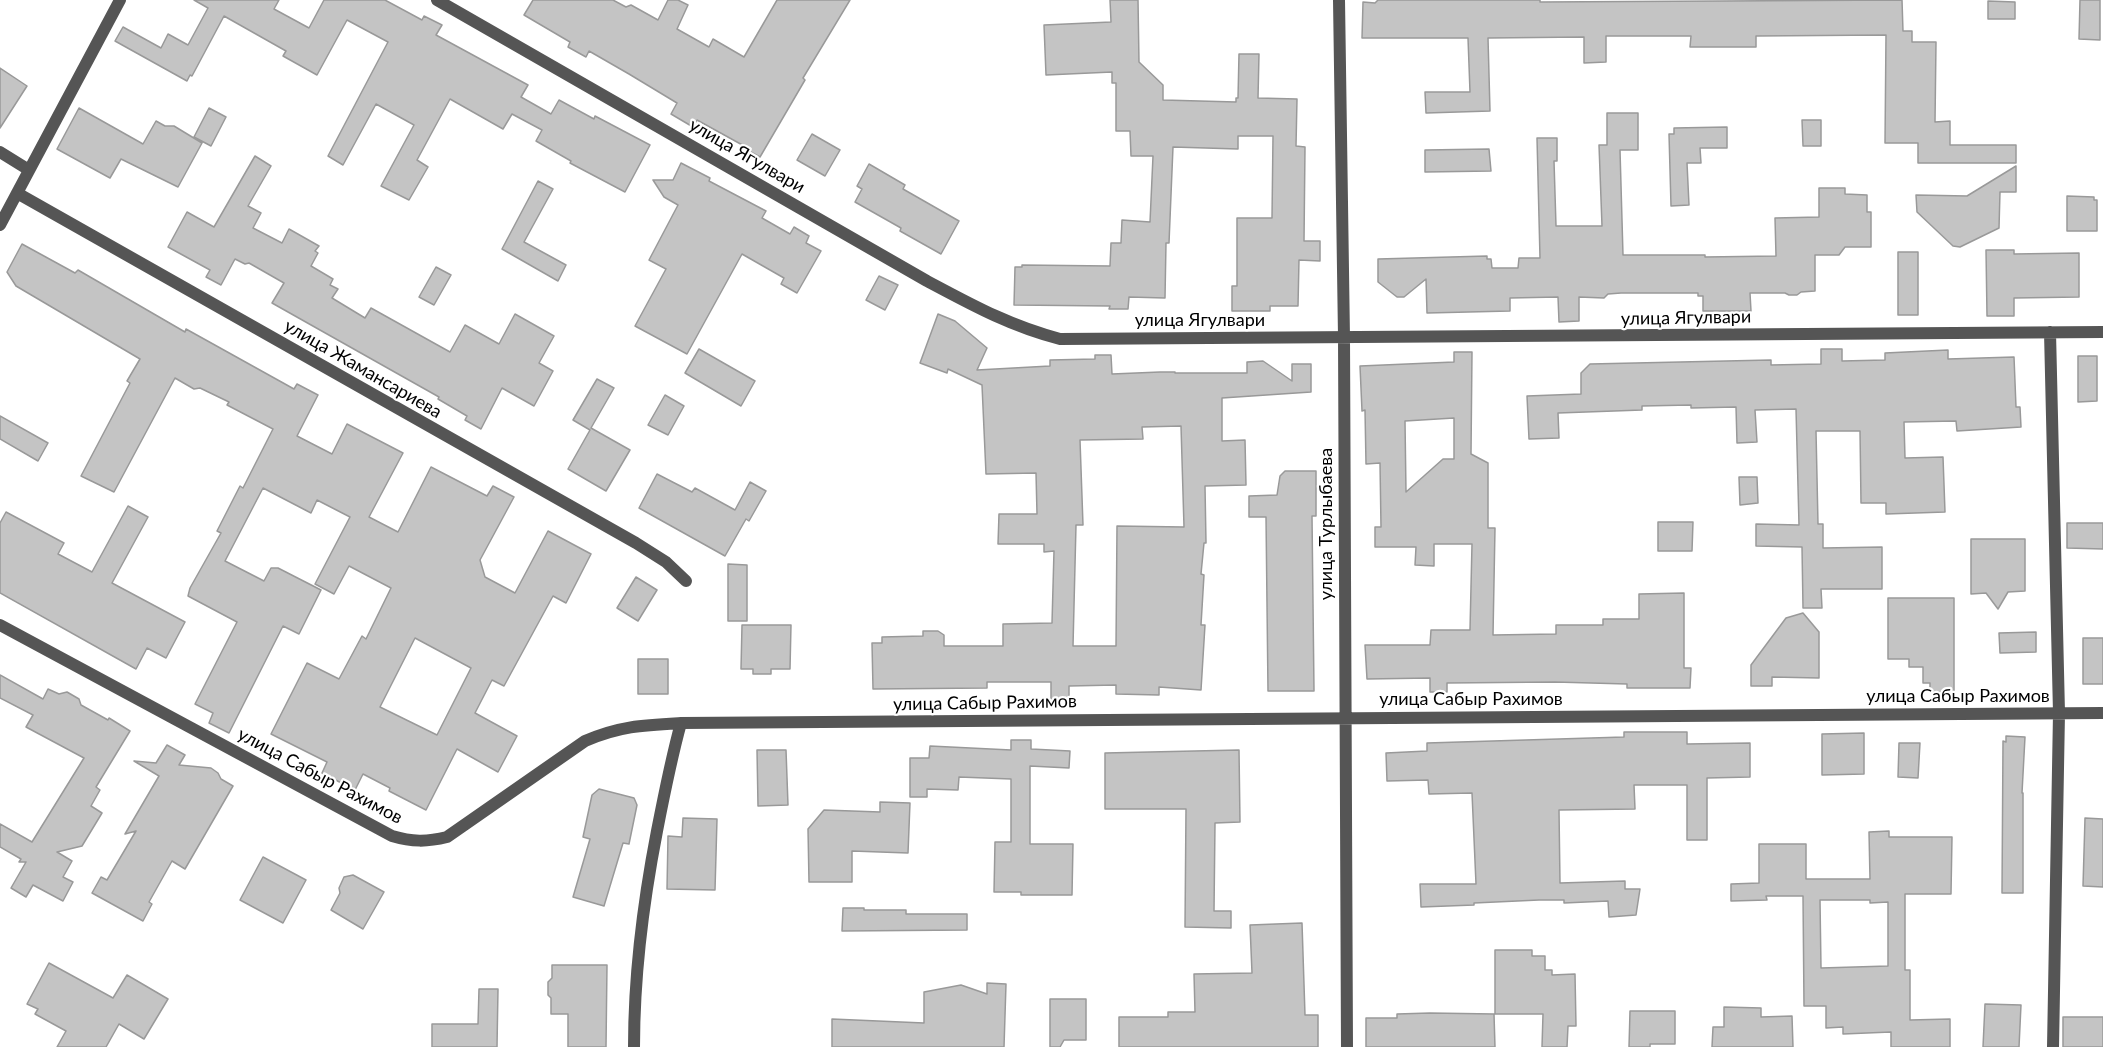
<!DOCTYPE html>
<meta charset="utf-8">
<style>
body{margin:0}
canvas{display:block;background:#fff}
</style>
<canvas width="2103" height="1047"></canvas>
<script>
const c = document.querySelector('canvas').getContext('2d');
c.lineJoin = 'round';
function fill(path, color) { c.fillStyle = color; c.fill(path, 'evenodd'); }
function strokePath(path, color, width, dash) { c.strokeStyle = color; c.lineWidth = width; c.lineCap = dash ? 'butt' : 'round'; c.setLineDash(dash || []); c.stroke(path); }
function drawText(font, color, halo, rows, align = 'center') {
  c.font = font + ' Lato,sans-serif'; c.lineWidth = 4.5; c.setLineDash([]); c.textBaseline = 'middle'; c.strokeStyle = halo; c.fillStyle = color; for (const [text, x, y, turn = 0] of rows) {
    c.save(); c.translate(x, y); c.rotate((+turn || 0) * Math.PI / 180); c.textAlign = isNaN(turn) ? turn : align; if (halo) c.strokeText(text, 0, 0); c.fillText(text, 0, 0); c.restore();
  }
}
const building = new Path2D(`
 M194 0H279L274 9 309 28 324 0H385L422 20 424 16 442 25 436 35 528 85 521 97 551 114 559 100 594 119 595 116 650 145 625 192 570 163 571 161 536 141 542 130 512 114 503 129 450 99 417 160 428 167 409 200 381 186 414 125 376 104 343 165 328 156 388 42 347 20 317 75 283 56 286 51 224 16 192 76 190 75 187 81 115 41 123 27 161 48 168 34 188 45 208 8Z
 M533 0H613L626 7 631 5 658 20 668 0H678L688 5 677 29 709 47 713 39 744 57 777 0H850L803 78 805 80 760 157 745 149 746 147 697 120 693 127 671 114 677 103 629 74 589 51 586 57 568 47 570 42 524 15Z
 M1110 0H1138L1139 62 1163 85V100L1236 102V98H1238L1239 54H1259L1258 98 1297 99 1296 146 1305 147 1304 241H1320V261L1299 260 1298 306H1270V311H1232V286H1237V218H1272L1273 136H1238V149L1173 147 1169 243H1166L1165 298 1129 297 1128 309H1109L1110 306 1014 305 1015 267H1022V265L1110 266 1111 243H1121L1122 220 1150 222 1153 156H1131L1130 131H1116V83H1112V72L1046 75 1044 25 1111 22Z
 M1378 0H1540V2L1902 0 1903 31H1912V42H1936L1935 122 1950 121V145H2016V163H1918V143H1885L1886 35 1756 36V47H1690L1691 36H1606V62L1584 63V37L1488 38 1490 111 1426 113 1425 92H1470L1468 38H1362L1363 2 1375 3Z
 M2080 0H2100V40L2079 39Z
 M1988 1 2015 2V19H1988Z
 M0 68 27 86 0 128Z
 M79 108 143 144 156 121 165 126H174L202 143 178 187 121 159 110 178 57 149Z
 M209 108 226 117 211 146 194 137Z
 M1607 113H1638V150H1620L1623 255H1705V257L1776 256 1775 218 1819 217V188H1845V194L1867 195V212H1871V247H1845L1839 255H1815V291L1801 292 1797 295H1789L1785 293H1750L1751 311H1703V296H1698V293H1621L1608 294 1604 298 1579 297V321L1559 322 1558 297 1510 298V311L1427 313 1426 279 1404 297H1397L1378 282V259L1487 256V259H1491L1492 268H1518L1519 258H1540L1537 138H1557V161H1554L1556 226H1602L1599 145H1607Z
 M1802 120H1821V146H1803Z
 M1727 127V148H1700L1701 163H1687L1689 205 1671 206 1669 134H1674V128Z
 M812 134 840 150 825 176 797 160Z
 M1489 149 1491 171 1425 172V150Z
 M255 156 271 166 248 206 261 213 253 228 282 243 289 229 319 246 315 251 318 253 311 266 333 279 330 285 338 289 332 298 365 318 371 308 450 352 465 325 499 344 515 314 554 336 539 363 553 371 534 406 502 388 481 429 465 420 467 416 438 399 439 397 272 303 284 283 249 263 245 264 235 259 221 285 206 277 210 270 168 247 187 212 214 227Z
 M681 163 710 178 709 181 766 211 762 218 790 234 794 227 809 236 806 243 821 251 797 293 781 284 784 278 742 254 687 354 635 326 666 269 649 260 678 205 664 197 653 180H673Z
 M869 164 905 185 903 189 959 221 941 254 900 231 901 228 855 202 862 189 857 186Z
 M2016 166V192H2000L1999 228 1960 247 1953 246 1917 212 1916 195 1967 196Z
 M538 181 553 189 524 242 566 265 558 281 502 249Z
 M2067 196 2094 197V200H2097V231H2067Z
 M22 244 75 273 78 270 185 332 186 329 294 389 297 384 318 395 297 436 332 454 347 424 403 453 369 517 398 532 431 467 487 496 493 486 514 497 480 560 485 577 515 593 548 531 591 554 566 603 553 596 504 686 492 680 475 713 517 736 498 772 457 749 426 810 389 791 390 788 363 774 355 790 322 773 327 762 271 734 307 663 339 679 362 636 366 639 391 588 349 566 334 594 315 584 350 517 317 500 311 513 263 488 225 561 264 581 271 568H278L321 590 299 634 283 626 229 733 209 723 213 713 195 704 237 622 188 596 190 588 221 533 217 531 240 486 243 488 273 429 227 405 229 402 200 388 194 389 175 378 114 492 81 476 130 383 127 381 140 359 16 286 7 272ZM415 638 471 668 437 735 380 707Z
 M1986 250H2014V254L2079 253V297L2014 298V316H1987Z
 M1898 252H1918V315H1898Z
 M436 267 451 275 434 305 419 297Z
 M879 276 898 285 885 310 866 300Z
 M938 314 955 321 987 348 977 370 1050 366V360L1095 359V355H1111L1112 374 1160 372H1175V373H1247V362L1263 361 1292 381V364H1311V392L1222 398V441L1245 440 1246 485 1205 486 1206 543H1204L1201 574 1204 575 1201 625H1205L1201 690 1159 687V695L1116 694V685L1069 686V699H1051V682H987V688L873 689 872 643H882V637L923 636V631H938L944 635V646H1003V624L1052 623 1054 551 1044 552V544H998L999 514H1037L1036 473 986 474 982 385 948 369 947 373 920 363ZM1181 426 1184 527 1117 526 1116 646H1073L1076 525H1083L1080 440 1143 439 1142 427Z
 M699 349 755 381 741 406 685 373Z
 M1821 349H1842V361L1885 360V353L1948 350V359L2014 357 2016 407H2020L2021 427 1957 431 1956 421 1904 422 1905 458 1943 457 1945 512 1886 514V503H1861L1860 431H1816L1818 524H1823V548L1882 547V589H1821L1822 608H1803L1802 547 1756 546V524L1799 525 1796 409 1755 410 1757 442 1737 443 1736 407 1691 408V405L1642 406V410L1558 413 1559 438 1529 439 1527 396 1581 394V373L1590 364 1771 360V365L1821 364Z
 M1454 352H1472L1471 454 1488 463V528H1495L1493 635 1556 634V625H1603V619H1639V594L1684 593V668H1691L1690 688H1627V684L1555 682 1447 683V692H1430V678L1367 679 1365 645H1430L1431 630H1470L1472 544H1434V566L1415 565 1416 547H1375V527H1381L1380 463 1366 464 1365 410 1362 411 1360 366 1454 362ZM1454 418V459H1443L1406 492 1405 421Z
 M2078 356H2097V401L2078 402Z
 M597 379 614 388 591 428 630 450 606 491 568 469 590 430 573 420Z
 M665 395 684 406 668 435 648 425Z
 M0 416 48 443 38 461 0 439Z
 M1285 471H1316V516H1312L1314 691H1268L1266 517H1249V496L1277 495 1280 476Z
 M657 474 692 492 695 488 735 510 750 482 766 491 749 521 746 519 725 556 639 508Z
 M1739 477H1757L1758 503 1740 505Z
 M128 506 148 517 112 583 185 622 166 658 147 648 136 669 0 593V523L6 512 64 543 58 554 92 572Z
 M1658 522H1693L1692 551H1658Z
 M2067 523H2103V549L2067 548Z
 M1971 539H2025V591L2008 592 1998 609 1986 593 1971 594Z
 M728 564 747 565V621H728Z
 M636 577 657 590 638 621 617 608Z
 M1888 598H1954V692H1930V683H1923V667H1909V659H1888Z
 M1803 613 1819 632V678L1772 677V686H1751V665L1786 618Z
 M742 625H791L790 669H771V674H753V669H741Z
 M2036 632V652L2000 653 1999 633Z
 M2083 638H2103V684H2083Z
 M638 659H668V694H638Z
 M0 675 43 699 48 689 59 694 67 692 79 699 81 705 108 720 109 718 130 731 96 787 100 790 91 806 102 813 82 846 57 852 72 861 63 877 73 882 63 901 33 885 26 897 11 888 26 862H19L21 859 0 847V824L32 842 84 758 26 727 33 715 0 698Z
 M1624 732H1687V744L1750 743V777L1707 778V840H1687V785H1634L1635 809 1559 810 1560 883 1625 881V889H1640L1636 915 1609 917 1608 901 1564 903V900H1539L1474 903V905L1421 907 1420 884H1476L1472 793 1429 794 1428 780 1387 781 1386 753 1427 751V743L1624 737Z
 M1864 733V774L1822 775V734Z
 M2006 736 2025 737 2022 793H2023V893H2002L2003 741 2006 742Z
 M1011 740H1031V749L1070 751 1069 768 1030 766V844H1073L1072 895H1021V892H994L995 842H1011V779L959 777 958 790 927 789V797H910V758H929L930 746 1011 750Z
 M1899 743H1920L1918 778 1898 777Z
 M167 745 185 755 179 765 211 768 218 773 221 779 233 786 185 869 172 861 149 902 152 904 143 921 92 893 101 877 107 880 136 831 125 834 159 776 134 761 156 763Z
 M757 750H786L788 805 758 806Z
 M1239 750 1240 822 1215 823 1214 911H1231V928L1185 927 1186 809H1105V753Z
 M599 789 634 798 637 805 629 844 623 843 604 906 573 897 590 839 583 837 592 795Z
 M880 802 910 803 908 853 852 851V882H809L808 829 824 810 880 812Z
 M683 818 717 819 715 890 667 889 668 836 682 837Z
 M2085 818 2103 819V887L2083 886Z
 M1889 831V837H1952L1951 894H1905V970H1910V1020L1950 1019V1047H1891V1032L1843 1034V1027L1826 1028V1006H1804L1803 896H1766L1767 900 1731 901V884L1759 883V844H1806V879H1870L1869 832ZM1820 900H1870V903L1888 902V966L1821 968Z
 M263 857 306 880 283 923 240 900Z
 M353 875 384 892 363 929 331 910 340 893 339 888 344 877Z
 M843 908H864V910H906V914H967V930L842 931Z
 M1302 923 1305 1015H1318V1047H1119V1017H1168V1012H1195L1194 974 1252 973 1250 925Z
 M1495 950H1532V956H1545V970H1552V975L1575 974 1576 1026H1568L1567 1047H1542L1543 1014H1495Z
 M49 963 113 998 127 975 168 999 144 1039 119 1024 106 1047H57L66 1031 35 1014 38 1009 27 1004Z
 M552 965H607L606 1047H568V1014H551V998L548 995V982L552 978Z
 M987 983 1006 984 1004 1047H832V1019L924 1023V992L961 985 987 994Z
 M479 989H498L497 1047H432V1024H478Z
 M1050 999H1086V1040H1064L1060 1047H1050Z
 M1985 1004 2021 1005 2019 1047H1983Z
 M1724 1007 1761 1008V1017L1792 1016 1793 1047H1712L1713 1027H1724Z
 M1630 1011H1675V1044H1650V1047H1629Z
 M1430 1013 1494 1014 1495 1047H1366V1018H1397V1014Z
 M2063 1017H2103V1047H2063Z`);
fill(building, '#c4c4c4');
strokePath(building, '#999', 1.5);
strokePath(new Path2D(`
 M437 0 927 281C972 305 1010 326 1060 339L2103 332
 M1339 0 1344 337 1347 1047
 M0 152 29 170
 M17 193 636 543 666 562 686 581
 M0 225 120 0
 M2050 332 2059 713 2053 1047
 M0 625 392 836C412 842 427 842 447 837L585 741C619 726 644 725 681 723L2103 713
 M634 1047C634 974 643 903 657 831 664 795 671 759 681 723`), '#555', 12);
drawText('18px', '#000', '#fff', [
 ["улица Ягулвари",747,156,30],
 ["улица Ягулвари",1686,318,-1],
 ["улица Ягулвари",1200,320],
 ["улица Жамансариева",363,369,30],
 ["улица Турлыбаева",1326,524,-90],
 ["улица Сабыр Рахимов",1958,696],
 ["улица Сабыр Рахимов",1471,699],
 ["улица Сабыр Рахимов",985,703,-1],
 ["улица Сабыр Рахимов",320,776,28]
]);
</script>
